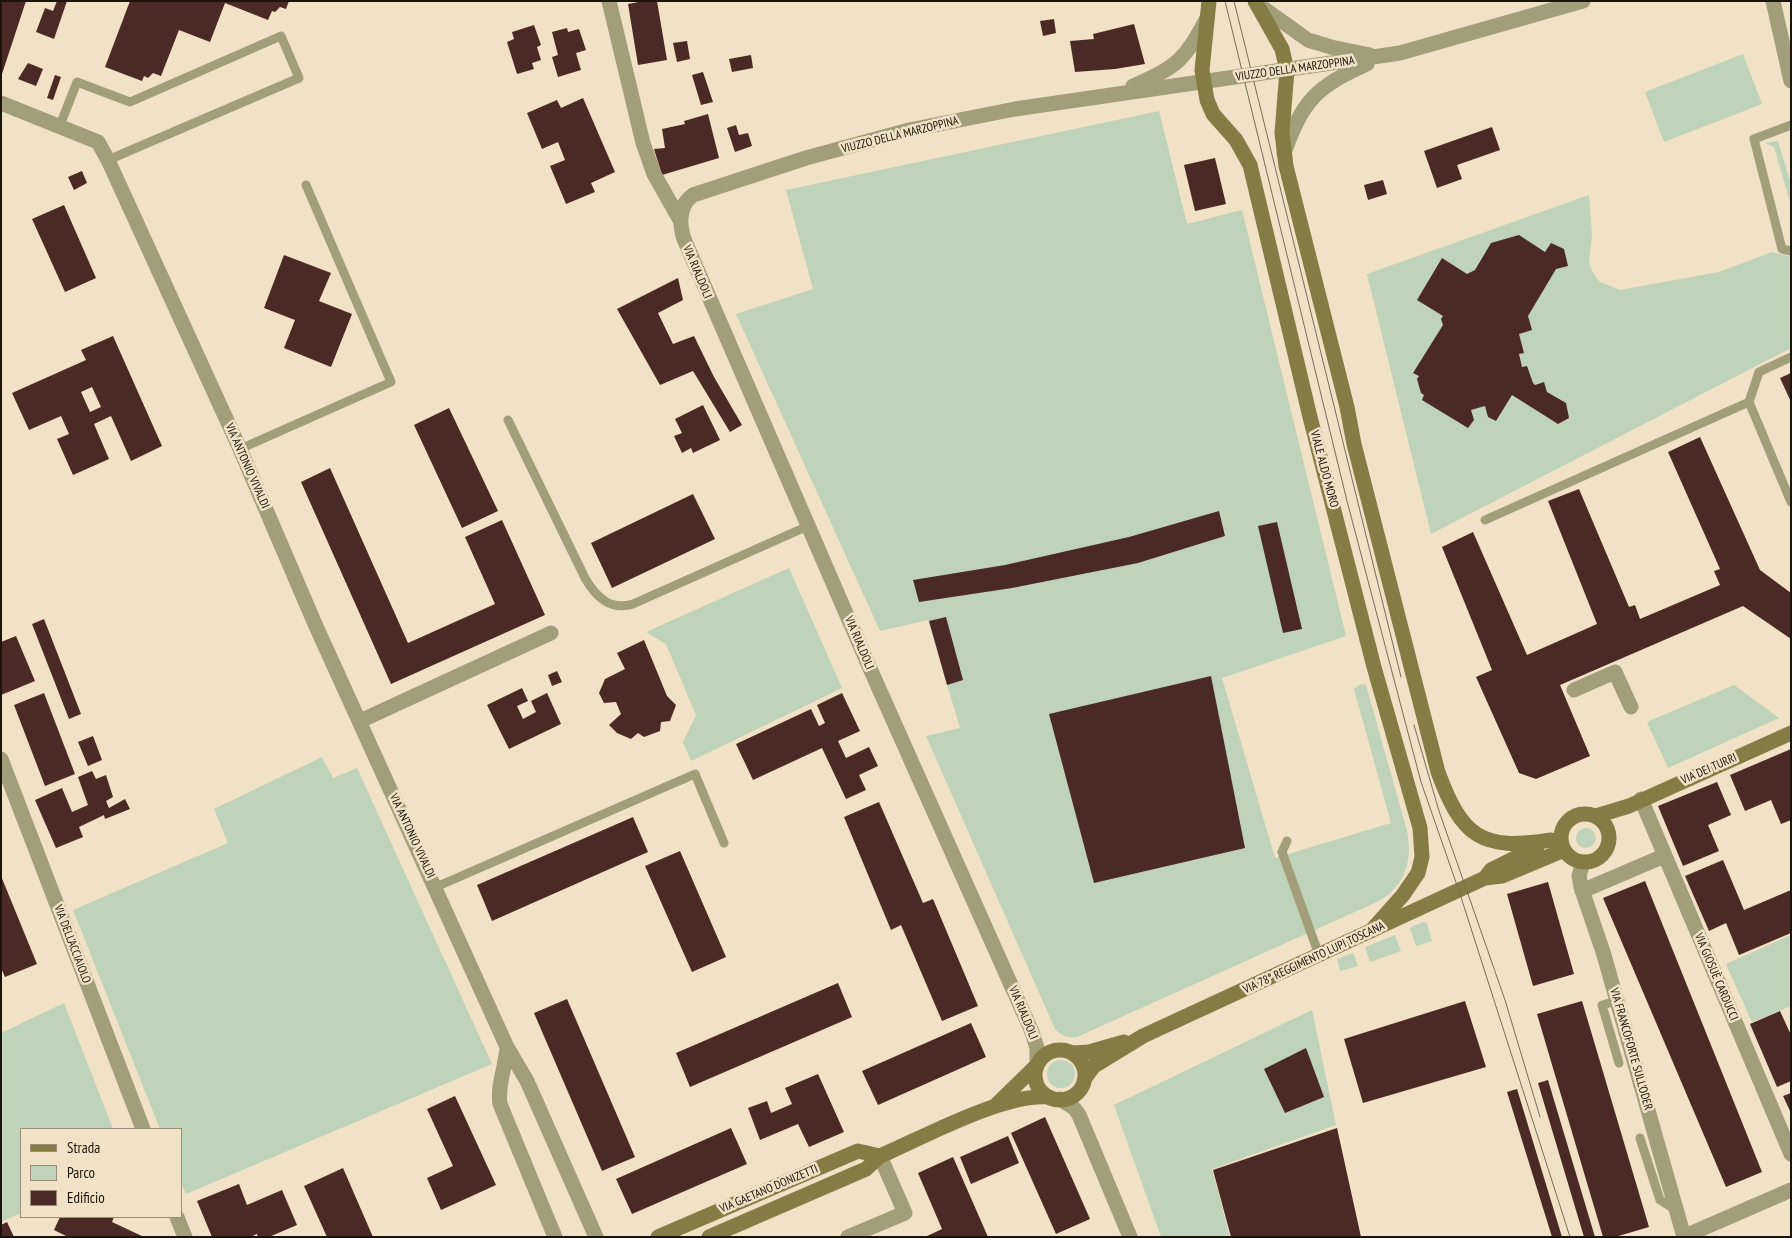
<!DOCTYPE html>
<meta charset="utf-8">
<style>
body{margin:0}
#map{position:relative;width:1792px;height:1238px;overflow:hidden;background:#f1e1c6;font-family:"PT Sans Narrow",sans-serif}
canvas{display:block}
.frame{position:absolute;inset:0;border:2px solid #1a140b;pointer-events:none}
.legend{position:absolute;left:20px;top:1128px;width:162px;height:90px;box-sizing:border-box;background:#f1e1c6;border:1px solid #9b8f7b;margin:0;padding:6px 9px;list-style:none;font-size:15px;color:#1a140b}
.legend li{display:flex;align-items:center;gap:10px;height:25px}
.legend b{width:25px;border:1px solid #9b8f7b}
</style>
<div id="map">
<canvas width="1792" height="1238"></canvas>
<div class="frame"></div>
<ul class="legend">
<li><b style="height:6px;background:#857c45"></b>Strada</li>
<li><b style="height:14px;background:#bfd2ba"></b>Parco</li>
<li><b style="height:14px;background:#4b2a25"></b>Edificio</li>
</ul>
</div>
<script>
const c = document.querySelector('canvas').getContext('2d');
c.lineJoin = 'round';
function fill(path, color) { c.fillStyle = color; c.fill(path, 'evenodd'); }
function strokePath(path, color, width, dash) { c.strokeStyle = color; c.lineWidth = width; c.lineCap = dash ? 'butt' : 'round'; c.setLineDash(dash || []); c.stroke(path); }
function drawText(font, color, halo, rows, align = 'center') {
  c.font = font + ' "PT Sans Narrow",sans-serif'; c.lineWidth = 5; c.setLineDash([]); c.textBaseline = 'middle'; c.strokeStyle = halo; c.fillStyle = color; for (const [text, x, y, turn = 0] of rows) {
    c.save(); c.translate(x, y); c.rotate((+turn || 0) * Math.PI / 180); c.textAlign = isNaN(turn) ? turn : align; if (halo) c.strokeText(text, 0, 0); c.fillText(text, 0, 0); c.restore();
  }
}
fill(new Path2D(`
 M1743 54 1762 104 1664 142 1645 92Z
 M1159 111 1187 224 1242 210 1346 636 1222 678 1275 858 1391 823 1354 689 1361 684 1366 685 1407 831C1413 860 1405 886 1379 901L1077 1037C1069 1038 1061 1036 1055 1029L926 736 960 728 928 620 880 631 736 314 813 289 786 190Z
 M1778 141 1791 184V205L1774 147 1765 143Z
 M1589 195 1592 234 1589 263 1593 273 1600 282 1620 290 1719 272 1772 252 1791 257V348L1431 534 1367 274Z
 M789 568 842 688 691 761 683 742 696 715 666 644 646 632Z
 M1734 685 1779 718 1668 768 1647 722Z
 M322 757 333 778 357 768 492 1064 186 1194 181 1182V1129H160L73 910 228 843 214 809Z
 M1576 838a10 10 0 1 1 20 0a10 10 0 1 1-20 0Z
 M1423 922 1427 923 1432 941 1416 946 1410 928Z
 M1395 935 1401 951 1370 962 1365 947Z
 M1791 935V1006L1752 1022 1726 964Z
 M1353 953 1358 966 1340 971 1337 959Z
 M64 1003 113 1129H21V1213L1 1222V1033Z
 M1312 1010 1336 1125 1212 1169 1230 1237H1161L1114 1105Z
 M1047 1074a14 14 0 1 1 28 0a14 14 0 1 1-28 0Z`), '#bfd2ba');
fill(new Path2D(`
 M1 1H26L2 74H1Z
 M57 1H67L54 39 36 32 45 8 53 11Z
 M130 1H289L286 9 280 7 275 12 272 11 268 20 225 3 210 42 179 30 161 76 153 73 148 78 144 76 142 81 105 67Z
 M644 1H657L667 60 638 65 628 4Z
 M1054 19 1056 33 1043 36 1040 21Z
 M1134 24 1145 64 1115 69 1075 72 1070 41 1094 39 1093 34Z
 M534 25 541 45 537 47 541 60 532 63 534 69 517 74 507 42 514 39 512 32Z
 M567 28 568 32 579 29 586 50 576 53 581 70 558 77 552 57 558 55 552 32Z
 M687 41 690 59 677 62 673 43Z
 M751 55 753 68 732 72 729 59Z
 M28 63 43 69 36 86 18 79Z
 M703 72 713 102 701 105 692 75Z
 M55 75 61 77 53 100 47 98Z
 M583 98 615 172 591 183 595 192 566 204 550 166 565 160 558 142 542 149 527 113 557 100 561 108Z
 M708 114 719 158 662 175 654 149 665 148 662 129 685 124 684 121Z
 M736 125 739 135 748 133 752 146 735 152 727 128Z
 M1492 127 1500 150 1457 165 1462 179 1437 188 1424 151Z
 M1215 158 1226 204 1195 211 1184 165Z
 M82 171 87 183 74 190 68 177Z
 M1383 180 1387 194 1368 200 1364 185Z
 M64 205 96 278 65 292 32 219Z
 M1519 235 1545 252 1551 243 1564 249 1568 266 1556 269 1528 316 1532 330 1519 334 1524 353 1519 354 1522 367 1527 366 1533 383 1535 385 1544 382 1547 392 1566 403 1569 418 1558 424 1512 395 1496 421 1488 417 1485 406 1471 410 1474 420 1468 428 1422 400 1424 395 1421 393 1417 379 1419 376 1413 373 1443 325 1441 319 1443 316 1417 300 1442 258 1467 274 1475 270 1491 243Z
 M284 255 331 273 319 301 352 314 331 367 284 348 295 320 264 308Z
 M678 278 683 300 658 313 673 344 694 336 714 377 742 425 730 432 693 371 660 385 617 309Z
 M113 336 162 446 131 461 111 416 94 424 109 459 73 475 57 439 69 434 61 416 29 430 12 393 86 360 81 350ZM92 387 101 407 90 412 81 392Z
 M1791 373V402L1780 378Z
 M703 405 720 440 693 453 691 448 682 453 674 436 682 433 675 419Z
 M449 408 498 511 462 528 414 425Z
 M1700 437 1760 570 1791 593V639L1743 606 1560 685 1590 756 1536 779 1519 773 1476 677 1492 670 1442 547 1473 532 1527 655 1597 624 1548 501 1579 489 1629 607 1635 605 1640 619 1720 585 1714 571 1720 569 1668 452Z
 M330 468 408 643 495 604 465 537 502 520 545 615 391 684 301 482Z
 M693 494 715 539 612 588 591 543Z
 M1219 511 1225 536 1138 563 1012 588 919 602 913 580 1005 565 1129 537Z
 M1277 522 1302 629 1283 633 1258 526Z
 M946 617 963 680 947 685 929 621Z
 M44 619 81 714 69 719 32 624Z
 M16 636 35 681 1 695V642Z
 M644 640 667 696 676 705 670 721 661 722 660 731 644 737 638 733 631 739 617 733 609 725 621 714 616 702 604 703 599 693 605 679 625 669 617 653Z
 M557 671 562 682 552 686 548 675Z
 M1211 676 1245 848 1094 883 1049 714Z
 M522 688 528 701 517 706 523 719 536 712 531 701 547 693 561 724 509 749 487 705Z
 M44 693 75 774 45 786 14 705Z
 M842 693 860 731 838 741 846 758 869 747 878 766 859 775 866 790 846 799 822 748 753 780 736 744 811 709 819 726 825 723 817 705Z
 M93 736 102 760 88 766 78 742Z
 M1791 749V820L1781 824 1771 800 1745 811 1730 775Z
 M92 771 96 779 106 775 113 797 106 801 109 808 125 799 130 809 105 819 104 815 79 827 83 837 56 848 35 800 62 788 72 812 88 805 78 777Z
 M1717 782 1731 815 1708 825 1719 851 1683 866 1658 806Z
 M879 802 923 903 933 899 978 1006 942 1021 901 925 891 930 844 817Z
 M633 817 648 852 492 921 477 885Z
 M680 851 726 957 692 972 645 866Z
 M1723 860 1744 910 1791 890V933L1739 955 1726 923 1709 931 1685 876Z
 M1 876 37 964 5 977 1 968Z
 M1645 881 1762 1172 1726 1187 1603 898Z
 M1548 882 1574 974 1533 986 1507 894Z
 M838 983 852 1017 690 1087 676 1053Z
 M567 999 635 1157 602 1171 534 1013Z
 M1465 1001 1486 1067 1363 1103 1344 1039Z
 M1582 1001 1649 1227 1615 1237H1603L1537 1014Z
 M1780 1011 1791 1035V1081L1777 1087 1750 1024Z
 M971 1023 986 1057 878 1105 862 1071Z
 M1306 1048 1324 1097 1285 1113 1264 1069Z
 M818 1074 844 1132 809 1147 798 1124 760 1140 748 1108 767 1101 771 1113 792 1104 785 1088Z
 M1548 1080 1595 1237H1584L1538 1083Z
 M1517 1089 1562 1237H1552L1507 1092Z
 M1791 1093V1113L1783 1096Z
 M455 1096 496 1185 441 1210 427 1178 453 1166 427 1109Z
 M1045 1117 1090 1219 1056 1234 1011 1133Z
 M731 1128 747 1164 632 1214 616 1179Z
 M1337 1128 1361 1237H1231L1213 1170Z
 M1008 1136 1019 1163 971 1184 960 1157Z
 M953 1157 988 1237H925L942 1229 918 1173Z
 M343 1168 373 1237H327L304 1186Z
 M239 1184 247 1205 282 1190 297 1225 269 1237H258L257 1234 250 1237H212L197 1201Z
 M60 1217H114L112 1222 144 1237H68L54 1230Z
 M7 1222 14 1237H1V1225Z`), '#4b2a25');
strokePath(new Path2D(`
 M60 125 77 82 130 102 281 36 299 78 108 160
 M1791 125 1754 139 1782 249 1791 251
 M1791 357 1759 372 1749 402 1791 502
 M508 420 585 578C596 597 610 611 633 604L808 526
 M240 449 391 382 306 185
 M1485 520 1749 402
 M1287 841 1282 852 1319 955
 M436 887 695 774 724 843
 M1617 1001 1602 1005 1619 1063
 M1640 1138 1660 1200 1676 1210`), '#a39e7a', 9);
strokePath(new Path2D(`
 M609 1 643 143 654 174 680 220
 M1773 1 1791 81
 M1256 3 1308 40 1331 47 1370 55
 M1133 86C1178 66 1184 61 1207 18
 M1 103 98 142 108 160 240 449 315 624 507 1047 527 1081 596 1237
 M1284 153C1303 100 1316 87 1367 64
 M1574 690 1615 672 1631 707
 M360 721 551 633
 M1 759 143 1129
 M1641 799 1791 1154
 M1583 863 1579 876 1581 887 1604 955 1684 1237
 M1582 891 1664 856
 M507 1047C506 1066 497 1085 500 1104L555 1237
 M1037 1065V1048L1032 1032 868 664 684 239C679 223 678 206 693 195L806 158 909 130 1015 109 1400 53 1583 1
 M1060 1099 1074 1108 1079 1115 1130 1237
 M177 1217 185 1237
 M848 1237 905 1213 880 1156
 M1683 1237 1791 1190`), '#a39e7a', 15);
strokePath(new Path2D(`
 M1209 1 1202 70 1207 100 1213 114 1236 140 1250 165 1310 417 1374 667 1420 828 1422 857 1418 873 1403 895 1371 931
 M1255 1 1282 49 1287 70 1282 133 1286 166 1347 407 1354 444 1438 772C1462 837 1481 851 1551 840
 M1561 838a24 24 0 1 1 48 0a24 24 0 1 1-48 0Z
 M1596 816 1629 806 1791 733
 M1485 878 1491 870 1537 847
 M1035 1075a25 25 0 1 1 50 0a25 25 0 1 1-50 0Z
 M1072 1053 1089 1052 1124 1042
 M1085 1078 1094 1066 1143 1036 1485 878 1502 876 1564 850
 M997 1104 1037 1065
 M658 1237 858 1151 880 1156
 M709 1237 866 1169 880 1156C924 1137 1004 1093 1049 1097`), '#857c45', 15);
strokePath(new Path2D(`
 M1225 1 1347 501 1421 782 1459 891 1570 1237
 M1234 1 1401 677
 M1414 725 1439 811 1505 1000 1540 1117`), '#776c5b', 1);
drawText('12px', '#1a140b', '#f1e1c6', [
 ["VIUZZO DELLA MARZOPPINA",1295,69,-8],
 ["VIUZZO DELLA MARZOPPINA",900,135,-14],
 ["VIA RIALDOLI",697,272,67],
 ["VIA ANTONIO VIVALDI",247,466,66],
 ["VIALE ALDO MORO",1324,469,75],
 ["VIA RIALDOLI",859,643,67],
 ["VIA DEI TURRI",1709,769,-24],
 ["VIA ANTONIO VIVALDI",412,836,65],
 ["VIA DELL'ACCIAIOLO",72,944,69],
 ["VIA 78° REGGIMENTO LUPI TOSCANA",1314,958,-25],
 ["VIA GIOSUÈ CARDUCCI",1716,977,67],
 ["VIA RIALDOLI",1023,1013,67],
 ["VIA FRANCOFORTE SULL'ODER",1631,1049,74],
 ["VIA GAETANO DONIZETTI",769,1189,-23]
]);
</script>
